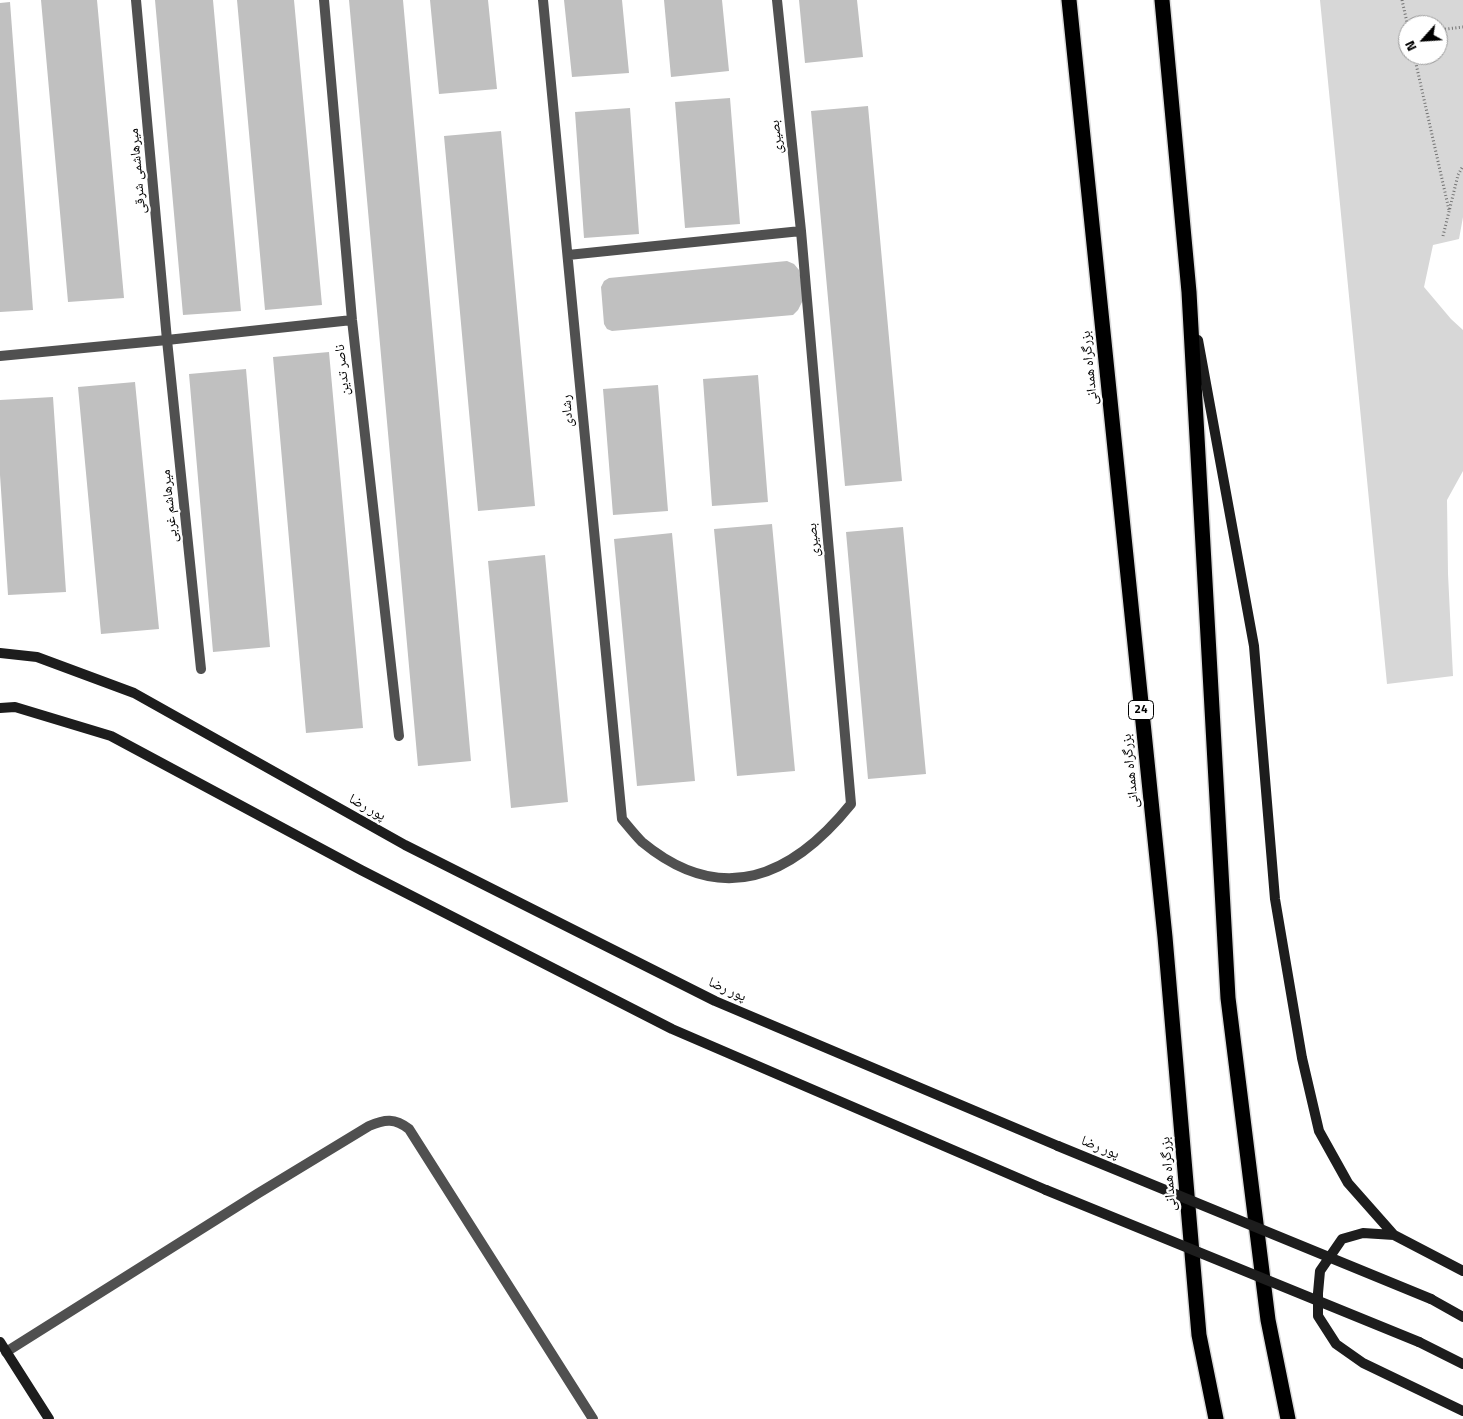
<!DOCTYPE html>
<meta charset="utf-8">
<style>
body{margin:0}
#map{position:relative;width:1463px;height:1419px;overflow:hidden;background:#fff;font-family:"Titillium Web",sans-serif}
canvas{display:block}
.north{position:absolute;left:1398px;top:15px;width:50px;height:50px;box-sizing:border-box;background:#fff;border:1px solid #999;border-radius:50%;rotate:244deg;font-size:14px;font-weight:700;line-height:20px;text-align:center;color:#000}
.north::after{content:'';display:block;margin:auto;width:18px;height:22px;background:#000;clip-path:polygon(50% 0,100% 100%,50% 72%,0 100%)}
</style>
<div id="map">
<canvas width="1463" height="1419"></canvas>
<div class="north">N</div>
</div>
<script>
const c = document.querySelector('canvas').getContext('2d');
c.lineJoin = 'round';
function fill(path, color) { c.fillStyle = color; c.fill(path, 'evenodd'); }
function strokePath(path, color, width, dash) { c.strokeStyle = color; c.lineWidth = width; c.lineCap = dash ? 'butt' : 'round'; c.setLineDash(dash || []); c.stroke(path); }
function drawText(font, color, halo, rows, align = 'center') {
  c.font = font + ' "Titillium Web","Noto Naskh Arabic",sans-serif'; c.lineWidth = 4.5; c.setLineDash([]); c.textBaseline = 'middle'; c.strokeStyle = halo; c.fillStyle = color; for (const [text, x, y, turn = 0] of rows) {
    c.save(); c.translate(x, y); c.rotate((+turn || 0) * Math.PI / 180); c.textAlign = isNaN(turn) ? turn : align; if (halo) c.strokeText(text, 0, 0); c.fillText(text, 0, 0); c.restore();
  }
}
fill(new Path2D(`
 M1320 0H1463V217L1459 239 1433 245 1424 287 1451 319 1463 330V471L1447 500 1448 574 1453 676 1387 684ZM1408 25H1438V55H1408Z`), '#d7d7d7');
fill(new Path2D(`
 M41 0H97L124 298 68 302Z
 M155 0H213L241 311 183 315Z
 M237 0H294L322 305 265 310Z
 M349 0H403L471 761 418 766Z
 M430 0H488L497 89 439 94Z
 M564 0H622L629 73 572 77Z
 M664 0H722L729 71 671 77Z
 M799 0H857L863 57 805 63Z
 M10 2 33 310 0 312V3Z
 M730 98 740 224 685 228 675 102Z
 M868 106 902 481 845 486 811 111Z
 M630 108 639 234 584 238 575 112Z
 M501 131 535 506 478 511 444 136Z
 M787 261 794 264 799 270 804 298 798 310 793 315 612 331 607 329 604 324 601 287 604 281 609 278Z
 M329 352 363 728 306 733 273 357Z
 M246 369 270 647 213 652 189 374Z
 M758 375 768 502 712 506 703 379Z
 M135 382 159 629 101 634 78 387Z
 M658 385 668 511 613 515 603 389Z
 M53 397 66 592 8 595 0 475V400Z
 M772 524 795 771 737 776 714 529Z
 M903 527 926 774 868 779 846 532Z
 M672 533 695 781 637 786 614 539Z
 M545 555 568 802 511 808 488 561Z`), '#c0c0c0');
const highway = new Path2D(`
 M1069 0 1165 937 1199 1335 1216 1419
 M1162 0 1189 292 1228 998 1268 1320 1288 1419`);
strokePath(highway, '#dbdbdb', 18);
strokePath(new Path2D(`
 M1402 0 1408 27
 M1438 30 1463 27
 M1414 55 1449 210
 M1443 236 1458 175 1463 166`), '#727272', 3, [1, 2.5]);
strokePath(new Path2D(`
 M136 0 167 340 201 669
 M324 0 352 320 399 736
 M543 0C570 273 594 546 622 819 628 826 635 835 642 842 722 908 792 877 851 804L801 231 777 0
 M568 255 801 231
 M0 356 167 340 352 320
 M6 1352 257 1194 369 1126C385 1119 395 1118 409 1129L593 1419`), '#505050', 10);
strokePath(new Path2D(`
 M1198 340 1254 646 1275 899 1302 1058 1319 1131 1348 1183 1394 1235 1463 1271
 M0 653 37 657 134 693 405 845 715 1001 1058 1146
 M0 708 15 707 111 736 361 870 672 1029 1046 1190
 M1394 1235 1363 1233 1342 1239 1320 1271 1318 1293V1316L1336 1344 1363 1363 1463 1411
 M1431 1299 1463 1317
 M0 1342 49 1419
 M1419 1342 1463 1364`), '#1d1d1d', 10);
strokePath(highway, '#000', 15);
strokePath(new Path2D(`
 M1058 1146 1431 1299
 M1046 1190 1419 1342`), '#1d1d1d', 10);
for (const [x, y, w] of [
 [1141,710,25]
]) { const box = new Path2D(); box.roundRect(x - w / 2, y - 9.5, w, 19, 4); c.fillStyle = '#fff'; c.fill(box); strokePath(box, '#000', 1); }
drawText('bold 12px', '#000', null, [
 ["24",1141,710]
]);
drawText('14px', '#000', '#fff', [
 ["بصیری",777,137,-96],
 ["میرهاشمی شرقی",138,171,-95],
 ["بزرگراه همدانی",1090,368,-96],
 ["ناصر تدین",343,370,-96],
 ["رشادی",568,411,-95],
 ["میرهاشم غربی",170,506,-96],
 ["بصیری",814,540,-95],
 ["بزرگراه همدانی",1131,771,-96],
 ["پور رضا",367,808,29],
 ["پور رضا",727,990,24],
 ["پور رضا",1100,1148,22],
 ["بزرگراه همدانی",1169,1174,-95]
]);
</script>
